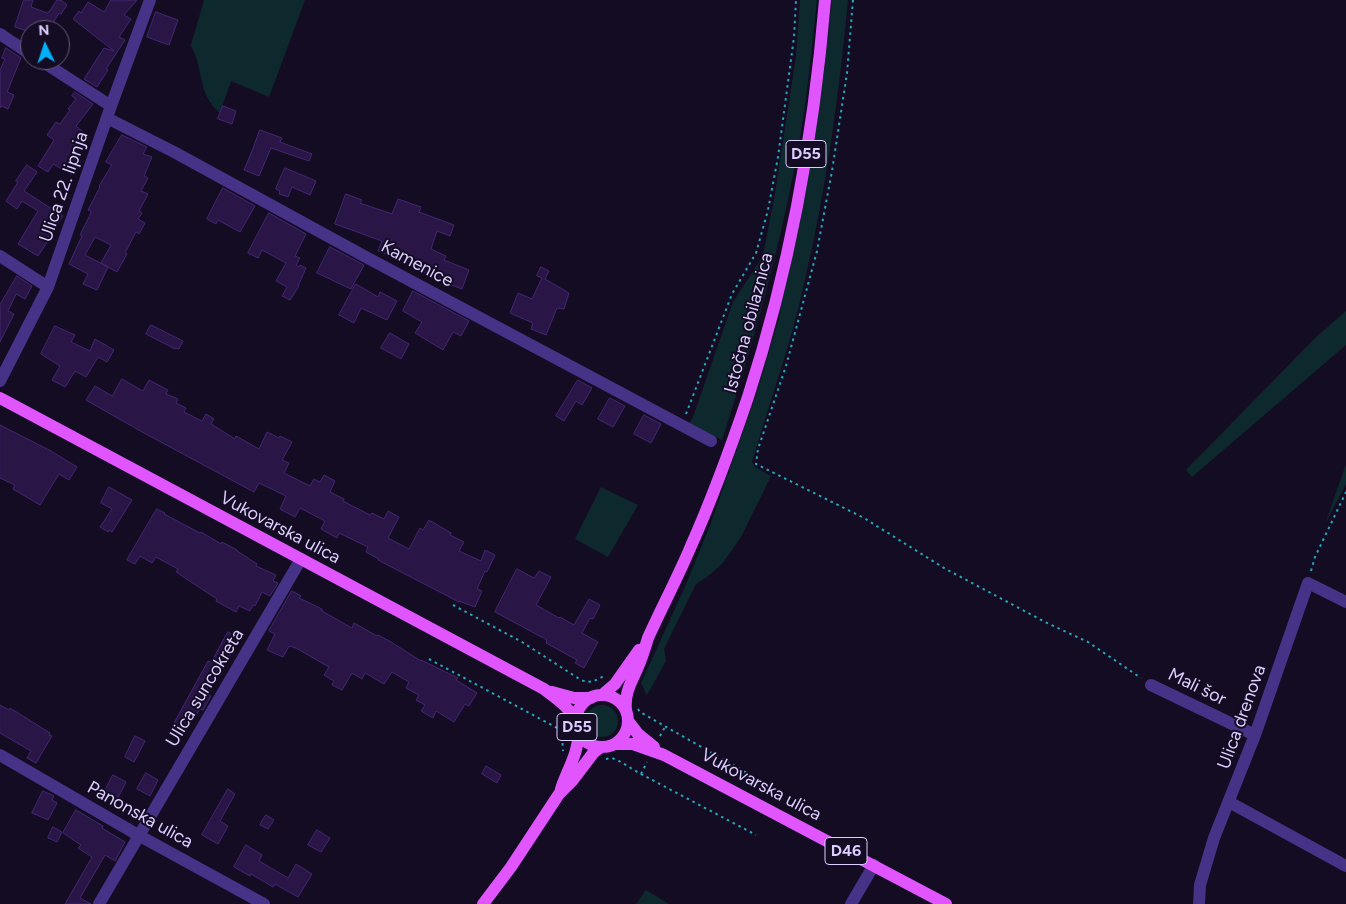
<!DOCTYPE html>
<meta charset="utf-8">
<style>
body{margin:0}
#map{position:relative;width:1346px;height:904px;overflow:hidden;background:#140c23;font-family:Figtree,sans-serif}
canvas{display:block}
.north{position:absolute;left:20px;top:20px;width:50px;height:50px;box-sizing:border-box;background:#140c23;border:1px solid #645a7b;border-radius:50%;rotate:356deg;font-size:14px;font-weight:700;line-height:20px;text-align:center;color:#ddceff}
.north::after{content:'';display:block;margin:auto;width:18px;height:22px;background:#00b0f9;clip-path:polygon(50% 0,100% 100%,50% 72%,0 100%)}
</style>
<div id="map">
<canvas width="1346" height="904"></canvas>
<div class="north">N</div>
</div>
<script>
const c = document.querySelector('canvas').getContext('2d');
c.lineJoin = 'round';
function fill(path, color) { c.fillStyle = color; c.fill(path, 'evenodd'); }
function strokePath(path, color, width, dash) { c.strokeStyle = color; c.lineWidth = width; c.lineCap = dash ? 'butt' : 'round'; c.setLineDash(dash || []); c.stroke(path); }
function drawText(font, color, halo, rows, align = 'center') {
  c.font = font + ' Figtree,sans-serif'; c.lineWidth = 4; c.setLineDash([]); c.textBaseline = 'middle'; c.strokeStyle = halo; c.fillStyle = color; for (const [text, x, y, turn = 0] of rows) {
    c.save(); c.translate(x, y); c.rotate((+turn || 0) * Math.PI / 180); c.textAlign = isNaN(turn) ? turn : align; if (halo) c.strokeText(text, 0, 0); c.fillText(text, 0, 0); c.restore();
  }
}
fill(new Path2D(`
 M204 0H305L269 97 231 81 220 113C203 98 203 84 198 64 197 57 193 51 191 45Z
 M800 0H817C811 55 806 111 795 165 777 259 751 350 722 440L688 425 693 417 733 302 759 262 764 250 775 193 791 89 796 56Z
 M832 0H848C839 95 826 191 804 284 791 345 769 403 752 462L755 467 771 476 742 535 734 547 722 564 707 577 696 584 664 649 666 661 647 695 641 683 684 589 711 523 759 386 779 318 825 66Z
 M1346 311V345L1192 477 1186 470 1315 338Z
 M1346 464V484L1325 524Z
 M601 487 638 505 608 557 575 539Z
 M586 721a16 16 0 1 1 32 0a16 16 0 1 1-32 0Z
 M646 890 669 904H636Z`), '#0e292e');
const building = new Path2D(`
 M24 0H33L31 7 47 13 49 12 57 0H61L67 5 61 14 59 13 49 30H30V32L15 27Z
 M111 0H137L124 15 131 19 119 37 125 40 106 69 108 70 97 87 84 79 104 48 114 51 73 19 79 11 81 13 88 2 104 12Z
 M156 12 178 20 169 45 147 37Z
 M6 48 21 58 7 92 14 95 8 109 1 106 0 108V70L5 59 2 58Z
 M75 92 93 104 76 126 89 137 74 156 81 161 72 175 53 164 48 172 38 166 54 140 47 135 56 122 60 124 70 110 68 109 76 99 72 96Z
 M223 106 236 111 232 124 218 119Z
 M260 130 282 138 280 142 312 154 309 161 271 148 259 176 244 170 252 151Z
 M122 135 147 147 143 154 152 157 144 176 148 178 141 191 148 194 139 211 142 213 138 219 145 223 139 234 136 232 125 253 127 254 117 272 101 263 111 245 95 237 85 255 108 267 97 290 83 284 88 274 69 264 82 236 80 235 90 215 91 211 88 210 100 187 99 186 112 165 106 162Z
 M27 165 37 172 24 191 63 216 49 237 50 238 38 256 18 244 38 211 22 201 17 209 6 201 18 182 16 181Z
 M285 168 316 181 310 195 292 187 288 197 279 194 280 191 276 189Z
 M223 188 255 206 240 232 218 220 216 224 207 219Z
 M346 194 362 200 360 203 392 214 398 199 421 207 419 212 454 225 450 236 437 231 431 249 446 256 444 260 469 270 462 289 444 282V281L423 272 425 268 378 251 382 241 335 224Z
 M269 213 306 234 295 256 300 258 296 265 299 267 300 265 306 268 298 286H299L290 300 282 296 287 287 276 281 286 263 262 250 258 258 248 253Z
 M330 247 364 265 351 289 317 273Z
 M541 267 549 271 545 279 569 293 564 309 557 308 546 335 531 329 533 323 510 313 518 293 532 299 542 278 537 276Z
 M17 276 32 286 25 299 16 294 8 311 14 314 0 342V305Z
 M356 284 378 297 380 292 397 301 387 320 361 308 354 323 339 315Z
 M413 291 469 321 461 336 453 332 443 350 415 333 422 322 403 311Z
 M151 325 183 341 179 349 176 348 175 349 146 334Z
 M55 326 75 335 71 342 90 351 95 339 114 350 107 362 98 357 86 377 75 371 65 387 52 380 60 366 41 354Z
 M390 333 409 344 401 359 381 348Z
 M122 379 143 391 149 380 168 390 166 394 178 399 176 403 186 408 184 412 202 421 206 414 214 419 211 424 235 439 236 436 259 449 267 432 279 438 280 436 292 442 282 460 289 463 284 473 310 486 314 479 320 482 324 475 335 481 330 492 344 499 343 501 370 515 372 513 384 519 388 511 399 517 388 538 409 549 420 528 423 530 429 520 451 533 450 535 464 542 459 551 481 561 485 550 495 555 487 572 485 571 477 589 482 591 475 607 459 601V602L378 560 379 559 366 552 368 547 339 533 337 538 321 529 325 521 300 508 295 517 280 509 286 496 259 483 254 492 144 433 86 400 95 386 112 396Z
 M578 380 592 388 582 405 576 401 564 421 556 416Z
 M610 398 625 406 613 427 598 419Z
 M644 415 661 424 651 443 634 434Z
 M0 425 51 451 77 467 69 480 59 474 40 505 13 489 15 485 0 478Z
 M109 487 132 500 112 532 109 530 108 532 100 527 112 509 101 503Z
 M157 509 165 513 164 514 200 533 201 532 221 544 222 542 237 550V551L257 564 256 566 276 575 273 581 278 583 270 596 262 592 255 606 253 605 250 611 239 606 236 612 216 601 217 599 176 572 178 569 156 557 152 563 140 556 135 564 127 560Z
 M517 569 534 578 539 571 551 577 536 605 559 618 560 617 574 625 589 599 600 605 593 619 590 618 582 633 598 642 584 668 575 663 577 660 546 643 547 640 495 612Z
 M292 591 301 596 299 598 322 609V611L352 628 354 623 377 636 378 635 391 642 421 661V660L458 678 456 680 477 693 469 706 465 704 454 722 436 711 433 718 421 711 425 705 416 700 419 695 406 688 409 682 392 672 384 684 365 673 362 679 352 673 342 690 332 685 334 681 324 675 329 667 296 648 289 646 283 657 267 650 275 634 269 631Z
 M228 632 239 638 229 658 226 656 205 693 211 696 203 710 200 709 195 717 191 715 183 730 173 725 208 661 211 662Z
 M0 705 9 710 10 708 50 733 49 735 52 736 36 763 27 758 31 751 0 733Z
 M135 736 145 741 134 762 125 757Z
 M486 766 501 775 497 783 482 774Z
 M146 773 158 780 150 796 137 789Z
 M113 775 126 782 118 798 105 791Z
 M228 789 235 794 220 821 228 826 218 844 202 835Z
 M43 791 54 796 52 800 57 803 48 820 32 813Z
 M76 810 103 826 102 828 125 842 115 861 105 855 80 898 91 904H65L92 857 78 848 81 845 63 833Z
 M266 815 274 820 268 829 260 825Z
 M53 827 62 832 57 842 48 838Z
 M317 830 330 838 321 852 308 845Z
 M246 845 262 855 259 861 288 878 296 864 312 874 298 897 275 884 273 887 251 874 250 876 234 867Z`);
fill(building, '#291646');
strokePath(building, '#452674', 1);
strokePath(new Path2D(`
 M853 0 847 73 832 171 817 251 786 366 758 449 756 464 864 518 944 568 1045 622 1088 642 1141 678
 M686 414 732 294 756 253 768 210 778 157 794 37 796 0
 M1311 571 1315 557 1346 492
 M453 605 522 642 581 680C592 684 596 680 606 675
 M429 659 559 729 562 735 563 751
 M638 709 640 712 754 777
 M660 736 665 727
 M606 759 612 758 619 761 641 774 756 835
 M641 774 647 762`), '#23a9be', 2, [2.5, 4]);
strokePath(new Path2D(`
 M0 34 30 54
 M40 60 111 106
 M107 118 174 152 364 256 711 441
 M0 256 48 287
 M0 381 48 287 111 106 150 0
 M1151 685 1255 735
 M0 755 138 835 264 904
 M1229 802 1346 866
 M99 904 301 559
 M851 904 874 865
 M1199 904 1200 885 1214 838 1255 735 1308 583 1346 602`), '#463287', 12);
strokePath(new Path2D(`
 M0 398 544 689C557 699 570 707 576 723
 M552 692 574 698H591
 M602 695 615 684 639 650
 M576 721a26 26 0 1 1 52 0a26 26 0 1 1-52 0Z
 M626 710C624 693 632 681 638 667 642 658 645 648 648 638 662 607 678 577 691 546 713 497 731 447 748 397 790 268 814 134 825 0
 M628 721 638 734 654 747
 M615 744H633L664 755 946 904
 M561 789C567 770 580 751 578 731
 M483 904 511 867 559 794 572 781 594 752 601 747`), '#e155ff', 12);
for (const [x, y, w] of [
 [806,154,40],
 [577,727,40],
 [846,851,42]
]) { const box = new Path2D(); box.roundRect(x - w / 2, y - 13.5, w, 27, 4); c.fillStyle = '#140c23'; c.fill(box); strokePath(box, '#ddceff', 1); }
drawText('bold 16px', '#ddceff', null, [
 ["D55",806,154],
 ["D55",577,727],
 ["D46",846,851]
]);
drawText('18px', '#ddceff', '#140c23', [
 ["Ulica 22. lipnja",64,187,-71],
 ["Kamenice",417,264,28],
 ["Istočna obilaznica",749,323,-75],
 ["Vukovarska ulica",280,528,28],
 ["Mali šor",1197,687,26],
 ["Ulica suncokreta",205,688,-59],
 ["Ulica drenova",1242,717,-70],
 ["Vukovarska ulica",761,785,28],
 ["Panonska ulica",140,815,29]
]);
</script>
